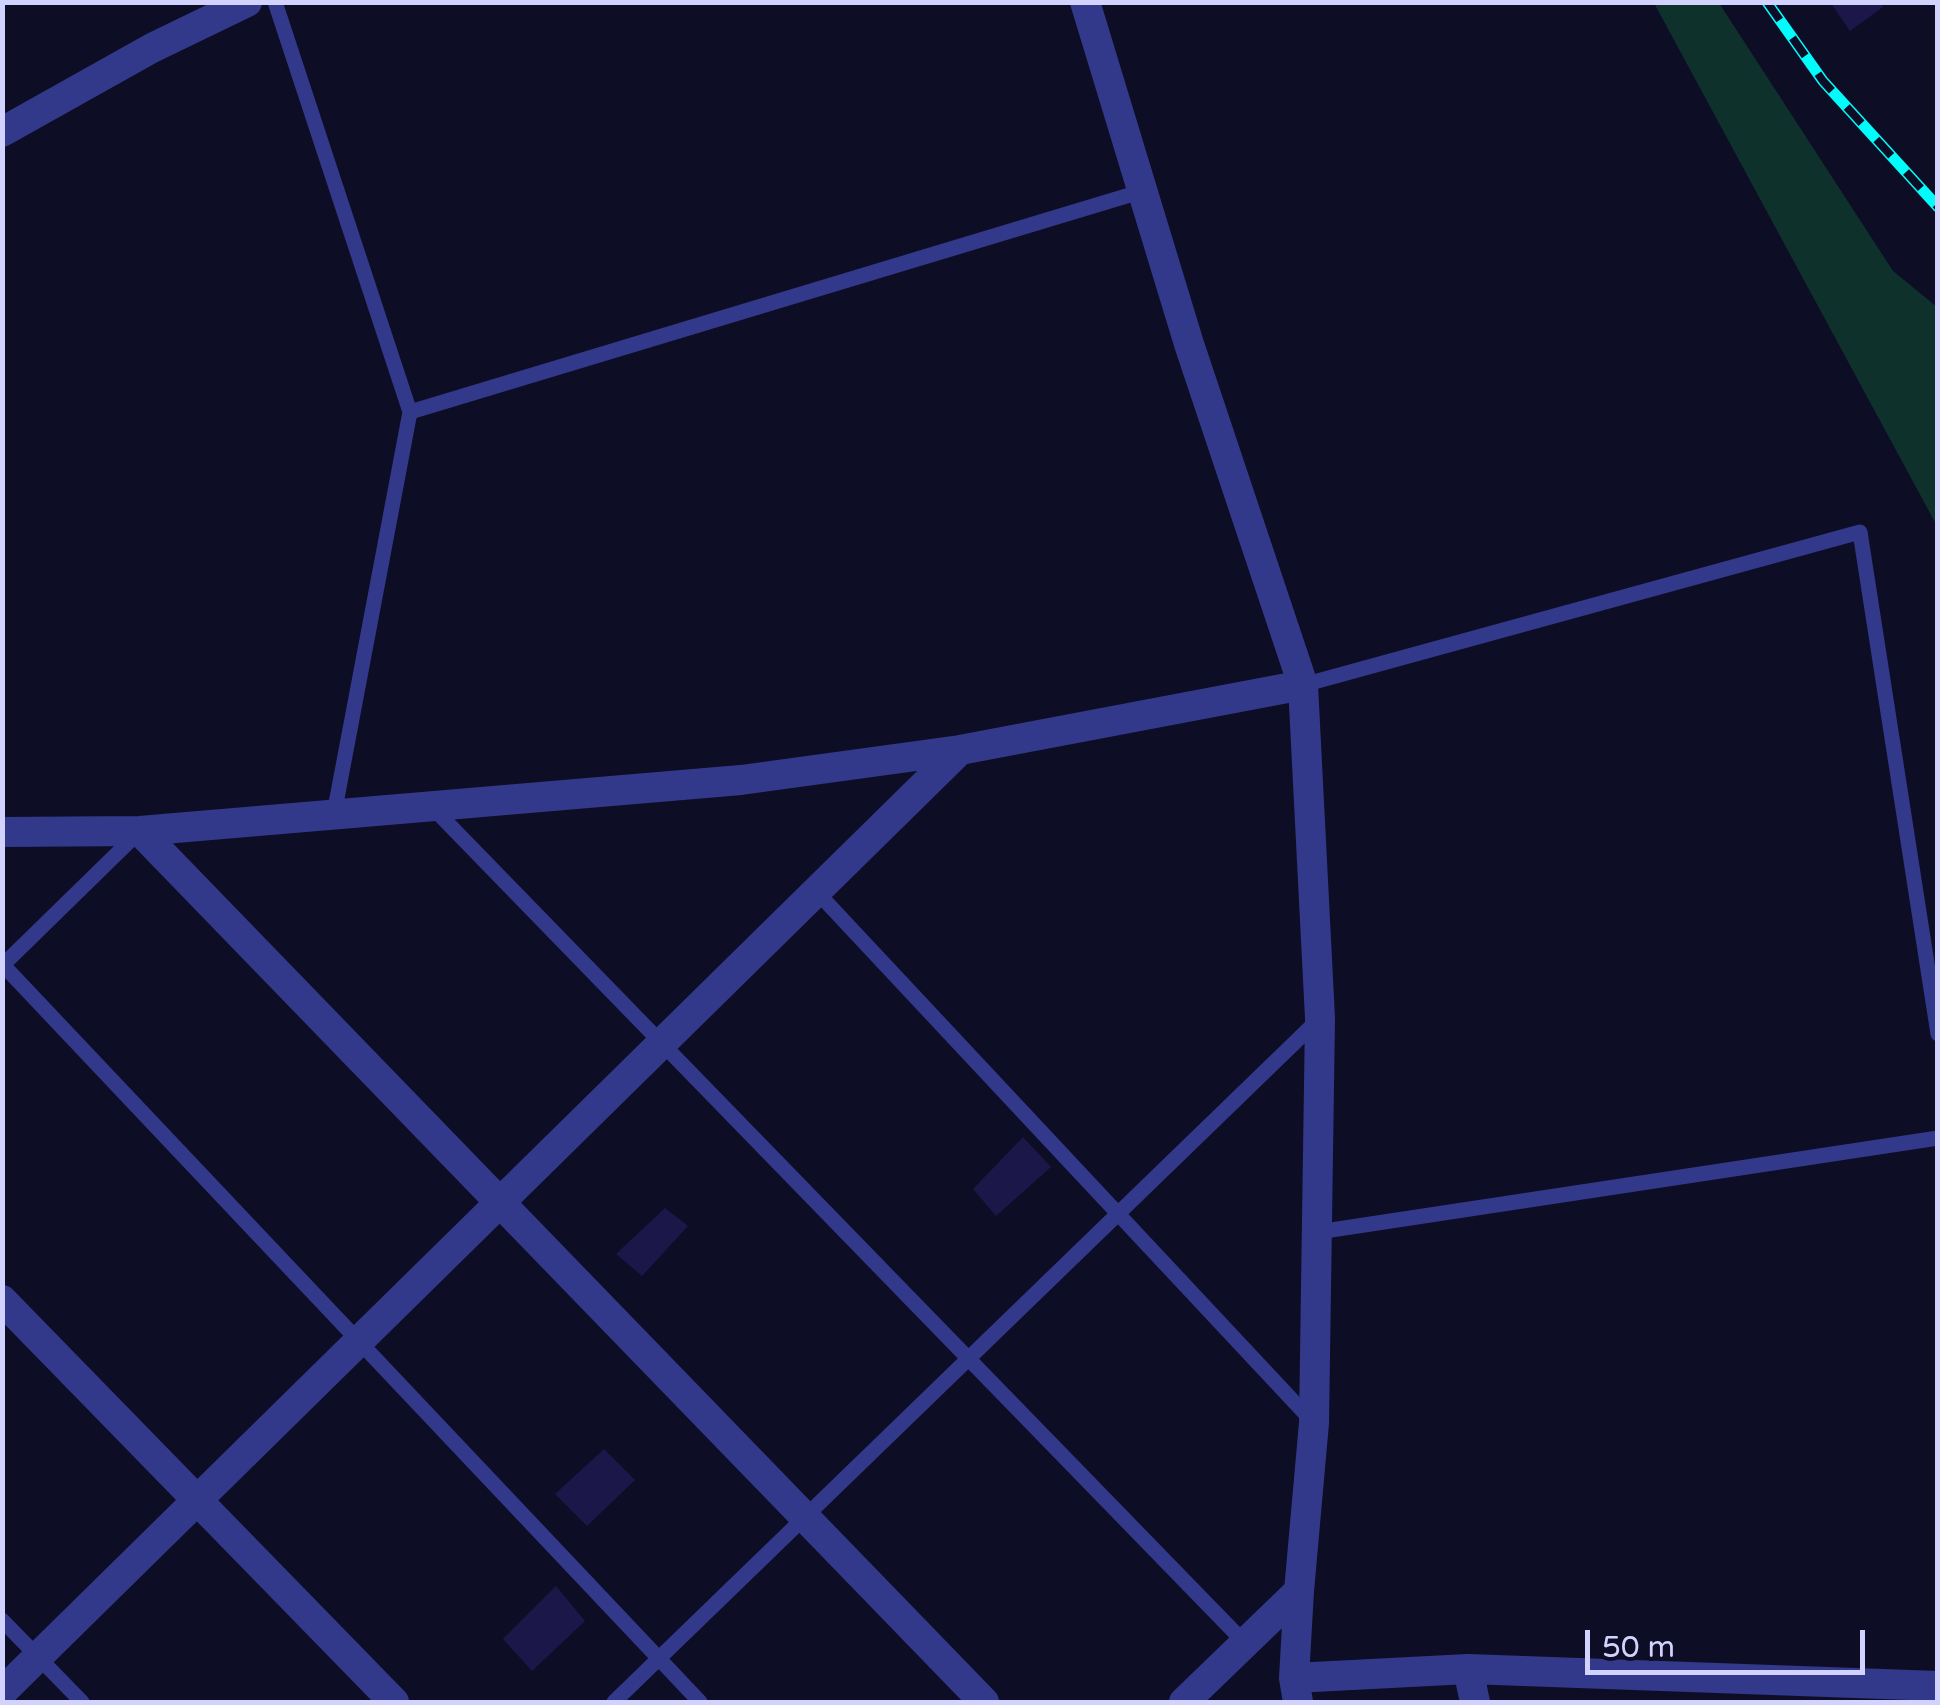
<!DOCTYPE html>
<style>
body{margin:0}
#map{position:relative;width:1940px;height:1705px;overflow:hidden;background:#0e0d26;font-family:"Varela Round",sans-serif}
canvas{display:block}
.frame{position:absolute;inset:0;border:5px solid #d2d2ff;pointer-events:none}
.scale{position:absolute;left:1585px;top:1630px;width:280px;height:45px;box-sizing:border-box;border:5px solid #d2d2ff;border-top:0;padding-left:12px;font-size:30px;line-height:35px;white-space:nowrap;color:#d2d2ff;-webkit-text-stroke:8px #0e0d26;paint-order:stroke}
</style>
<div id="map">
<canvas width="1940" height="1705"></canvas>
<div class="frame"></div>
<div class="scale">50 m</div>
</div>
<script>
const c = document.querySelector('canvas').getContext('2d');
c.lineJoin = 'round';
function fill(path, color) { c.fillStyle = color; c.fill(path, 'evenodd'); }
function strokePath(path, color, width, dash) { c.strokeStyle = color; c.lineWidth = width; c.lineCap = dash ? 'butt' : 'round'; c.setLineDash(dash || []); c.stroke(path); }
fill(new Path2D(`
 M1654 3H1719L1893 271 1937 307V526Z`), '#0f312c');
fill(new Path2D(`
 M1830 2H1880L1883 7 1850 31Z
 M1023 1137 1051 1167 996 1216 973 1189Z
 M665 1208 688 1226 642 1276 616 1254Z
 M604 1449 635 1480 587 1526 555 1494Z
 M556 1586 585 1621 532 1671 503 1639Z`), '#1c1749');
strokePath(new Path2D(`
 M275 2 410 412 334 814
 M410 412 1143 191
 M1303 685 1860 532 1938 1034
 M432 807 1245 1643
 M816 891 1312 1421
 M3 965 700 1702
 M2 966 138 833
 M1318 1232 1938 1138
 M2 1620 82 1702
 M614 1702 1317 1021`), '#33398a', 15);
strokePath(new Path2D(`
 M1085 2 1189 344 1303 685 1320 1018 1314 1423 1299 1591 1294 1678 1298 1702
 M2 132 152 48 247 2
 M140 831 984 1702
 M2 832 140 831 741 780 960 750 1303 685
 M2 1300 394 1702
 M1468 1669 1475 1702
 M1294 1678 1468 1669 1938 1686
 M2 1692 960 750
 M1184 1702 1299 1591`), '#33398a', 30);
const rail = new Path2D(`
 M1767 2 1823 81 1938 207`);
strokePath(rail, '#00fdfc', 11);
strokePath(rail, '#0e0d26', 8, [22]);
</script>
